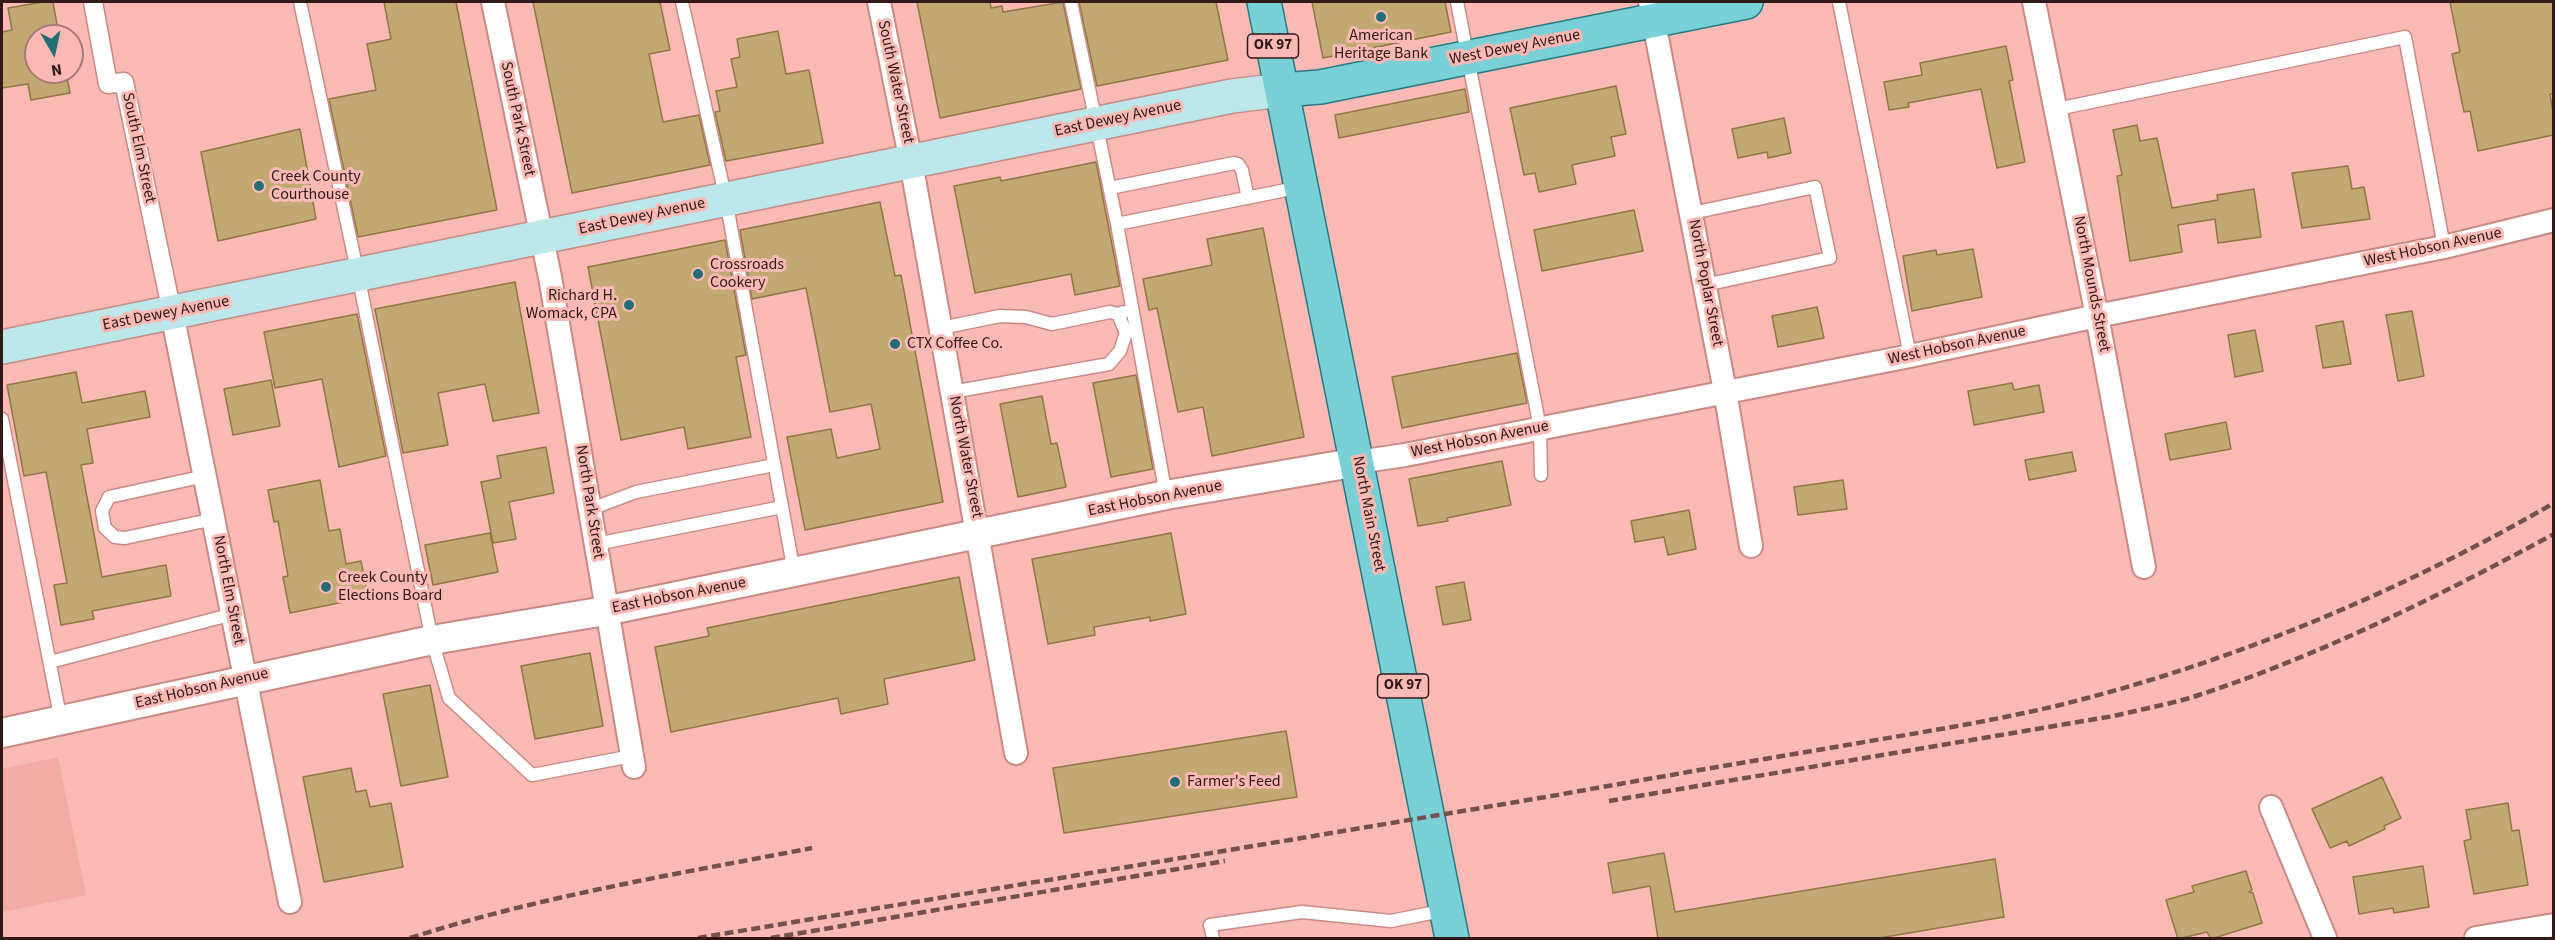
<!DOCTYPE html>
<style>
body{margin:0}
#map{position:relative;width:2555px;height:940px;overflow:hidden;background:#fbbab5;font-family:"Source Sans 3",sans-serif}
canvas{display:block}
.frame{position:absolute;inset:0;border:3px solid #301917;pointer-events:none}
.north{position:absolute;left:24px;top:24px;width:60px;height:60px;box-sizing:border-box;background:#fbbab5;border:2px solid #aa7a76;border-radius:50%;rotate:171deg;font-size:16px;font-weight:700;line-height:24px;text-align:center;color:#301917}
.north::after{content:'';display:block;margin:auto;width:21px;height:27px;background:#236e75;clip-path:polygon(50% 0,100% 100%,50% 72%,0 100%)}
</style>
<div id="map">
<canvas width="2555" height="940"></canvas>
<div class="frame"></div>
<div class="north">N</div>
</div>
<script>
const c = document.querySelector('canvas').getContext('2d');
c.lineJoin = 'round';
function fill(path, color) { c.fillStyle = color; c.fill(path, 'evenodd'); }
function strokePath(path, color, width, dash) { c.strokeStyle = color; c.lineWidth = width; c.lineCap = dash ? 'butt' : 'round'; c.setLineDash(dash || []); c.stroke(path); }
function drawText(font, color, halo, rows, align = 'center') {
  c.font = font + ' "Source Sans 3",sans-serif'; c.lineWidth = 6; c.setLineDash([]); c.textBaseline = 'middle'; c.strokeStyle = halo; c.fillStyle = color; for (const [text, x, y, turn = 0] of rows) {
    c.save(); c.translate(x, y); c.rotate((+turn || 0) * Math.PI / 180); c.textAlign = isNaN(turn) ? turn : align; if (halo) c.strokeText(text, 0, 0); c.fillText(text, 0, 0); c.restore();
  }
}
fill(new Path2D(`
 M58 757 86 895 2 912V769Z`), '#f2aba5');
const building = new Path2D(`
 M43 2H53L59 36H36V72H66L70 93 31 100 28 84 2 88V32L12 30 8 8Z
 M384 2H456L497 210 358 237 329 99 376 90 367 44 391 39Z
 M533 2H660L670 50 649 54 663 122 699 115 710 165 572 193Z
 M917 2H990L991 8 1002 6 1003 12 1063 2 1081 89 940 118Z
 M1079 2H1216L1228 60 1097 86Z
 M1312 2H1445L1451 32 1323 58Z
 M2450 2H2553V94H2550L2553 113V135L2478 151 2470 111 2464 112 2452 54 2460 52Z
 M778 31 786 74 809 70 823 143 726 161 715 112 720 111 716 91 737 87 731 59 740 57 737 39Z
 M2006 46 2013 80 2009 81 2025 162 1997 168 1981 89 1908 103 1909 107 1889 110 1884 82 1922 75 1920 63Z
 M1616 86 1626 134 1611 137 1615 156 1572 165 1576 184 1539 192 1535 173 1524 175 1510 108Z
 M1465 89 1469 112 1339 138 1335 115Z
 M1784 118 1791 153 1768 158 1767 152 1738 158 1732 129Z
 M2137 125 2140 141 2157 138 2172 208 2218 200 2217 195 2254 189 2261 237 2218 243 2215 219 2178 225 2182 252 2130 261 2117 176 2122 175 2113 130Z
 M300 129 316 219 218 241 201 152Z
 M1096 162 1120 286 1075 295 1071 274 975 293 954 186 1000 177 1001 181Z
 M2348 166 2352 189 2364 187 2370 219 2302 228 2292 173Z
 M880 202 895 276 901 275 943 502 805 530 787 437 831 429 837 458 880 449 871 404 830 412 806 288 752 299 740 230Z
 M1634 210 1643 251 1542 271 1534 230Z
 M1263 228 1304 437 1212 456 1203 407 1178 412 1157 308 1149 310 1143 279 1212 265 1207 239Z
 M725 240 746 355 736 357 751 437 688 449 684 427 621 440 588 267Z
 M1973 249 1982 297 1912 311 1903 256 1936 250 1937 255Z
 M515 282 539 413 493 421 485 384 438 393 448 445 403 453 375 309Z
 M1817 307 1824 338 1778 347 1772 316Z
 M2412 311 2424 376 2398 381 2386 315Z
 M357 314 386 456 339 467 322 379 275 388 264 332Z
 M2343 321 2351 364 2323 368 2316 326Z
 M2255 330 2263 371 2235 377 2228 335Z
 M1517 353 1527 403 1402 428 1392 377Z
 M76 372 82 403 145 391 150 417 87 429 93 463 81 465 102 577 166 565 171 596 92 611 94 619 61 625 54 585 67 583 46 472 24 476 7 385Z
 M1136 375 1153 469 1111 477 1093 383Z
 M271 380 280 426 233 435 224 389Z
 M2012 383 2014 390 2039 385 2044 412 1974 425 1968 391Z
 M1042 396 1051 444 1057 443 1066 487 1018 497 1000 404Z
 M2226 422 2231 449 2170 460 2165 434Z
 M546 447 554 493 509 502 516 539 493 543 481 482 501 478 497 456Z
 M2072 452 2076 471 2029 480 2025 460Z
 M1502 461 1511 505 1447 518 1448 521 1418 526 1409 479Z
 M320 480 329 531 340 529 346 564 361 561 368 597 290 613 283 577 288 576 278 521 274 522 268 490Z
 M1843 480 1847 509 1798 515 1794 487Z
 M1689 510 1696 549 1668 555 1664 537 1635 542 1631 521Z
 M490 533 498 572 433 585 425 545Z
 M1171 533 1186 614 1150 621V617L1094 627 1095 635 1048 644 1032 559Z
 M959 577 975 660 884 679 888 704 841 714 838 698 671 732 655 647 709 636 707 628Z
 M1464 582 1471 620 1443 625 1436 587Z
 M590 653 603 726 535 739 521 666Z
 M430 685 448 777 401 786 383 694Z
 M1286 731 1297 797 1064 833 1053 768Z
 M351 768 356 792 366 790 370 807 391 803 403 867 324 882 303 777Z
 M2382 777 2401 818 2384 826 2385 829 2349 846 2347 841 2330 848 2312 809Z
 M2508 803 2512 831 2519 830 2528 885 2474 894 2464 841 2471 839 2466 810Z
 M1664 853 1675 912 1995 859 2004 917 1873 939H1658L1650 886 1613 893 1608 863Z
 M2423 866 2429 907 2394 913 2393 908 2359 914 2353 877Z
 M2246 871 2252 890 2249 892 2253 893 2262 923 2211 939 2207 932 2178 939 2166 900 2194 892 2192 886Z`);
fill(building, '#c2a873');
strokePath(building, '#8f7743', 1.5);
const service = new Path2D(`
 M300 2 358 275 432 640 449 698 532 775 632 756
 M682 2 726 200 794 572
 M1071 2 1117 224 1166 495
 M1457 2 1540 428 1541 475
 M1839 2 1910 356
 M2057 109 2405 37 2444 247
 M1110 188 1234 163 1238 164 1242 170 1248 198
 M1692 213 1815 187 1830 258 1705 285
 M1117 224 1301 187
 M941 328 1000 316 1026 317 1052 324 1110 312 1118 314 1124 312
 M952 392 1109 364 1120 351 1126 333 1118 314
 M2 419 61 721
 M205 476 109 497 102 511 105 528 115 537 125 538 214 519
 M591 509 636 492 774 465
 M596 544 782 507
 M50 662 233 614
 M1213 938 1210 925 1302 912 1391 921 1446 910`);
const pedestrian = new Path2D(`
 M93 2 108 84 124 82 172 313`);
const minor = new Path2D(`
 M493 2 550 277 634 767
 M879 2 911 162 1016 753
 M1650 2 1725 391 1751 546
 M2034 2 2097 316 2144 567
 M172 313 290 902
 M1358 462 1405 455 1910 356 2097 316 2444 247 2554 220
 M2271 807 2325 938
 M2476 938 2554 925`);
const tertiary = new Path2D(`
 M2 733 432 640 605 611 1166 495 1358 462`);
const secondary = new Path2D(`
 M2 347 1232 96 1282 90`);
const primary = new Path2D(`
 M1264 2 1452 938
 M1282 90 1320 87 1746 2`);
strokePath(service, '#c88a85', 15);
strokePath(pedestrian, '#c88a85', 21);
strokePath(minor, '#c88a85', 26);
strokePath(tertiary, '#c88a85', 32);
strokePath(secondary, '#c88a85', 36);
strokePath(primary, '#257b83', 36);
strokePath(service, '#fff', 12);
strokePath(pedestrian, '#fff', 18);
strokePath(minor, '#fff', 22);
strokePath(tertiary, '#fff', 28);
strokePath(secondary, '#bce7eb', 33);
strokePath(primary, '#79d0d7', 33);
strokePath(new Path2D(`
 M1609 801 2114 716C2142 709 2172 704 2199 695 2323 654 2439 596 2554 534
 M410 938C541 896 677 874 812 848
 M698 938C986 890 1275 843 1563 794 1658 777 1752 761 1847 745 1917 733 1987 722 2056 706 2231 663 2398 593 2554 503
 M771 938 1225 861`), '#76504d', 4.5, [9, 4.5]);
for (const [x, y, r, color] of [
 [1381,17,6,"#236e75"],
 [259,186,6,"#236e75"],
 [698,274,6,"#236e75"],
 [629,305,6,"#236e75"],
 [895,344,6,"#236e75"],
 [326,587,6,"#236e75"],
 [1175,782,6,"#236e75"]
]) { const dot = new Path2D(); dot.arc(x, y, r, 0, 2 * Math.PI); c.fillStyle = color; c.fill(dot); strokePath(dot, '#fbbab5', 2); }
for (const [x, y, w] of [
 [1273,46,51],
 [1403,686,51]
]) { const box = new Path2D(); box.roundRect(x - w / 2, y - 12, w, 24, 4.5); c.fillStyle = '#fbbab5'; c.fill(box); strokePath(box, '#301917', 1.5); }
drawText('bold 15px', '#301917', null, [
 ["OK 97",1273,46],
 ["OK 97",1403,686]
]);
drawText('16px', '#301917', '#fbbab5', [
 ["American",1381,36,"center"],
 ["Heritage Bank",1381,54,"center"],
 ["Creek County",271,177],
 ["Courthouse",271,195],
 ["Crossroads",710,265],
 ["Cookery",710,283],
 ["Richard H.",617,296,"right"],
 ["Womack, CPA",617,314,"right"],
 ["CTX Coffee Co.",907,344],
 ["Creek County",338,578],
 ["Elections Board",338,596],
 ["Farmer's Feed",1187,782]
], 'left');
drawText('16px', '#301917', '#fbbab5', [
 ["West Dewey Avenue",1515,48,-11],
 ["South Water Street",895,82,78],
 ["South Park Street",517,119,78],
 ["East Dewey Avenue",1118,119,-12],
 ["South Elm Street",138,148,78],
 ["East Dewey Avenue",642,217,-12],
 ["West Hobson Avenue",2433,248,-12],
 ["North Poplar Street",1705,283,79],
 ["North Mounds Street",2091,284,79],
 ["East Dewey Avenue",166,314,-11],
 ["West Hobson Avenue",1957,346,-12],
 ["West Hobson Avenue",1480,440,-11],
 ["North Water Street",965,457,79],
 ["East Hobson Avenue",1155,499,-11],
 ["North Park Street",589,502,81],
 ["North Main Street",1368,514,79],
 ["North Elm Street",228,590,79],
 ["East Hobson Avenue",679,596,-11],
 ["East Hobson Avenue",202,689,-13]
]);
</script>
